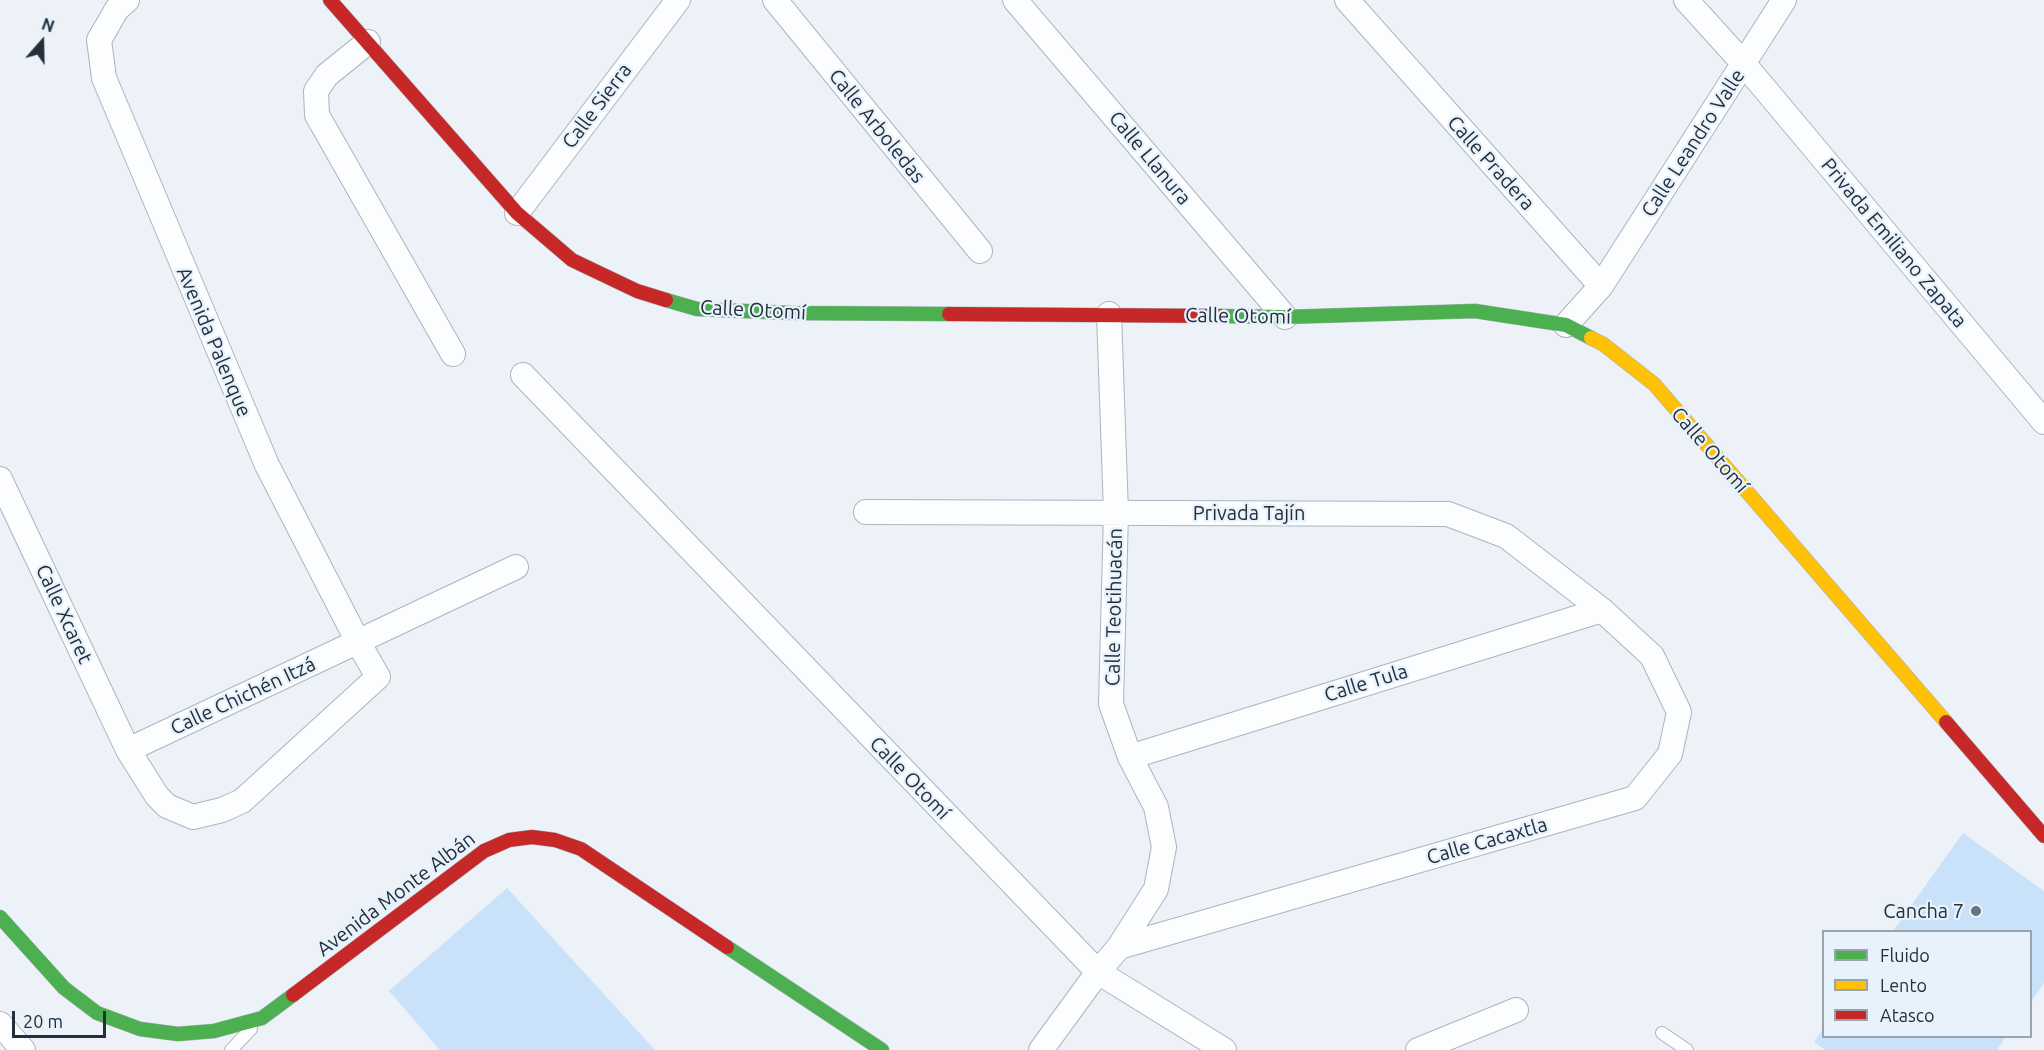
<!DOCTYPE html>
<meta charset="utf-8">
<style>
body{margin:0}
#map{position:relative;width:2044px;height:1050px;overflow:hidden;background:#ecf2f8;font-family:Ubuntu,sans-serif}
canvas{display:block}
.legend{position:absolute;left:1822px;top:930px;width:210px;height:108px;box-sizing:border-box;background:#e7f2fd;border:2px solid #99a4af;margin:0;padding:8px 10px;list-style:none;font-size:18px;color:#242f39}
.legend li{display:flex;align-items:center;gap:12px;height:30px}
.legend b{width:30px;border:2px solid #99a4af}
.north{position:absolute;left:12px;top:12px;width:60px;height:60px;-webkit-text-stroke:4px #e7f2fd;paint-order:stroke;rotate:20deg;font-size:16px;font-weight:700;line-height:24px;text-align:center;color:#242f39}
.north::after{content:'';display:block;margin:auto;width:21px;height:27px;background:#242f39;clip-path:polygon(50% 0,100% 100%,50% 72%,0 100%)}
.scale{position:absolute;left:12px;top:1011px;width:94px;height:27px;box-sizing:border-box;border:3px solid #242f39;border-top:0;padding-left:8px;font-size:18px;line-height:21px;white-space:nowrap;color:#242f39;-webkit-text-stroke:4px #e7f2fd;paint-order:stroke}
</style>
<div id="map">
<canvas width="2044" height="1050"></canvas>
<ul class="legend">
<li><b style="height:8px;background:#4caf50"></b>Fluido</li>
<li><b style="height:8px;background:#ffc107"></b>Lento</li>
<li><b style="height:8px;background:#c62828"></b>Atasco</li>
</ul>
<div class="north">N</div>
<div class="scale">20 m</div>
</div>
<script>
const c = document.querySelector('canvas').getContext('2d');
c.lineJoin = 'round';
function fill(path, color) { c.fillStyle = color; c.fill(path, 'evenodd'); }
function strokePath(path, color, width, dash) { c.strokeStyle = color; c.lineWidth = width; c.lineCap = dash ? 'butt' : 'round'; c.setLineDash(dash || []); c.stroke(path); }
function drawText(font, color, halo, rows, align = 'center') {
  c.font = font + ' Ubuntu,sans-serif'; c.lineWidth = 4.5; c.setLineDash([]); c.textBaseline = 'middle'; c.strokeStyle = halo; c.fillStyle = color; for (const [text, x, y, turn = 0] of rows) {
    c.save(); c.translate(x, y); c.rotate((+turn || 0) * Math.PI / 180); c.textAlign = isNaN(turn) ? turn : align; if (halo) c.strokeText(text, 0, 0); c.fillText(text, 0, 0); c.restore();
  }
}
fill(new Path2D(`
 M1963 833 2044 891V983L2031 1002 2030 932 1893 931Z
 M507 888 655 1050H440L389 991Z
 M1823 1029 1824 1036 2006 1037 1997 1050H1825L1814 1042Z`), '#c9e2f9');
const lane = new Path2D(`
 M1662 1033 1687 1050
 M231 1050 251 1029`);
const street = new Path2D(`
 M775 0 980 251
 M1015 0 1285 317
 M1347 0 1601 286
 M1686 0 1744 64 2044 422
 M368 42 327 75 316 91 317 115 453 354
 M517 213 678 0
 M1566 325 1601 286 1784 0
 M523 375 1098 972 1224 1050
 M0 479 128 750 157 796 167 806 193 817 222 810 242 801 378 677 358 642 267 465 104 78 99 40 117 9 127 0
 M866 512 1448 514 1506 536 1602 610 1652 656 1679 712 1670 754 1635 798 1119 947
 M128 750 516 567
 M1130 757 1602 610
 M0 1024 23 1050
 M1041 1050 1098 972 1119 947 1156 889 1164 847 1156 807 1130 757 1111 704 1116 513 1109 314
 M1418 1050 1516 1010`);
const fast = new Path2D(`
 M666 300 697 309 791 313 949 314
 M1220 316 1285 317 1475 311 1566 325 1591 338
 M0 917 64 988 97 1013 140 1029 178 1034 214 1031 262 1018 293 995
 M727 947 882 1050`);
const slow = new Path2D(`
 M1591 338 1603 344 1654 384 1946 722`);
const jam = new Path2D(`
 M330 0 517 213 572 260 637 291 666 300
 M949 314 1220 316
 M1946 722 2044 836
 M293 995 484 851 509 840 532 837 555 840 581 849 727 947`);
strokePath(lane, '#adb4bc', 14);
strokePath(street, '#adb4bc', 26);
strokePath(fast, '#adb4bc', 15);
strokePath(slow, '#adb4bc', 15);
strokePath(jam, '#adb4bc', 15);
strokePath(lane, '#fcfdfe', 12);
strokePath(street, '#fcfdfe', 24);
strokePath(fast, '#4caf50', 14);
strokePath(slow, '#ffc107', 14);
strokePath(jam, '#c62828', 14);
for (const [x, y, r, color] of [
 [1976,911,6,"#6a737c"]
]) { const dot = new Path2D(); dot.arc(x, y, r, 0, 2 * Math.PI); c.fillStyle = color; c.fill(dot); strokePath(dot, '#e7f2fd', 2); }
drawText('20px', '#242f39', '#e7f2fd', [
 ["Calle Sierra",597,106,-53],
 ["Calle Arboledas",877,126,51],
 ["Calle Leandro Valle",1693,143,-57],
 ["Calle Llanura",1150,158,50],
 ["Calle Pradera",1491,163,48],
 ["Privada Emiliano Zapata",1894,243,50],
 ["Calle Otomí",753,310,3],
 ["Calle Otomí",1238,316,1],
 ["Avenida Palenque",214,342,67],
 ["Calle Otomí",1710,450,49],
 ["Privada Tajín",1249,513],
 ["Calle Teotihuacán",1114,607,-89],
 ["Calle Xcaret",64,614,65],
 ["Calle Tula",1366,683,-17],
 ["Calle Chichén Itzá",243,696,-25],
 ["Calle Otomí",910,778,46],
 ["Calle Cacaxtla",1487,841,-16],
 ["Avenida Monte Albán",396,894,-37]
]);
drawText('20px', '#242f39', '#e7f2fd', [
 ["Cancha 7",1964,911]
], 'right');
</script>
